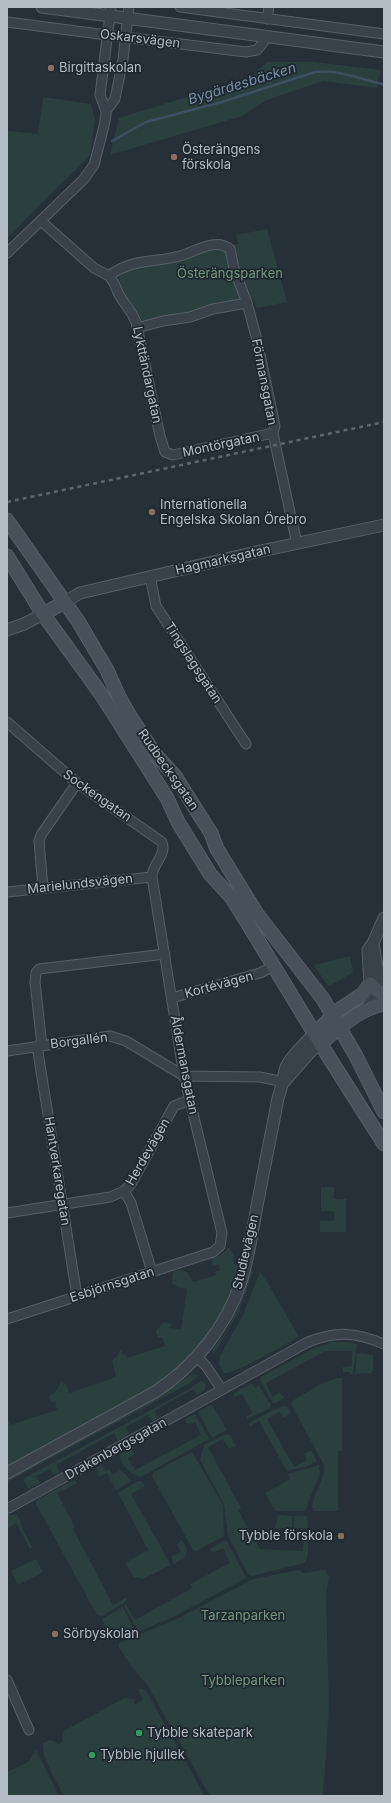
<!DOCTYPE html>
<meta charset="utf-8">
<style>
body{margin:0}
#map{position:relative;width:391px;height:1803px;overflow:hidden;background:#263039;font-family:Inter,sans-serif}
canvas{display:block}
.frame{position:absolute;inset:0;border:8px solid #b4bdc5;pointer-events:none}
</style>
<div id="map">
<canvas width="391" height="1803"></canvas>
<div class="frame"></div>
</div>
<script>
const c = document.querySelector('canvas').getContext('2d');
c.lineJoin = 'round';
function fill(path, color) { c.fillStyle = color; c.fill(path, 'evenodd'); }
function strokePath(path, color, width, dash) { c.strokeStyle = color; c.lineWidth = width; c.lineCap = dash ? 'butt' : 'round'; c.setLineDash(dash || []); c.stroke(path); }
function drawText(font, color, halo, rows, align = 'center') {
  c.font = font + ' Inter,sans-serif'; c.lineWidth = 3.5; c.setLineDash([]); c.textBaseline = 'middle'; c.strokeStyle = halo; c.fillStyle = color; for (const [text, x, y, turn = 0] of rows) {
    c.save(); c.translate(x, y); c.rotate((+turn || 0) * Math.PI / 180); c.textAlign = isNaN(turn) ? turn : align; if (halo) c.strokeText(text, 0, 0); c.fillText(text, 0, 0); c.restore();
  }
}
fill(new Path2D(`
 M267 62H314L380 70 377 88 323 81 267 100 242 116 110 155 119 118 251 77Z
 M43 97 91 104 95 121 90 155 7 238V131L38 134Z
 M267 229 287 302 257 308 253 299 196 312 146 321 142 320C131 306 114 289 121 271L208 249 238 244 236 235Z
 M350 956 353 972 330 986 327 985 314 965Z
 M321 1187H334V1199H346V1232H320V1221H334V1211H321Z
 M228 1248H230L234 1256V1264L244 1269 237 1279 223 1310 210 1332 195 1352 172 1373 145 1391 7 1466V1417L10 1425 57 1410 55 1401 51 1402 49 1396 55 1392 62 1381 63 1385 66 1383 69 1393 116 1377 112 1360 118 1355 121 1349 123 1355 125 1354 127 1358 165 1346 162 1337 158 1338 156 1331 164 1322 171 1324 170 1328 181 1329 187 1289 176 1287 177 1285 172 1284 173 1272C183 1266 190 1273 193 1282L216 1275 215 1272 220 1270 218 1264 213 1266 211 1259 221 1255Z
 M250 1270 253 1272 239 1311 213 1356V1349L225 1333 241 1301 240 1290Z
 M260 1272 268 1283 299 1337C287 1343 234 1375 224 1373L219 1365 220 1356 242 1317Z
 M332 1342H348L357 1344 353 1374H350V1372H343V1367L352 1366V1351H325L266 1383 272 1397 280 1392 284 1398 276 1403H273L260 1380 261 1377 313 1349Z
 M357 1353 373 1355V1370L371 1373 355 1374Z
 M192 1374 198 1375 190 1383 7 1482V1480L159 1397Z
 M336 1378H342V1451H338V1511H314L312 1508C313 1493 325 1481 324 1465L292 1406V1401L319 1385Z
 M200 1381H203L206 1385C205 1391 202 1393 197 1395L193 1389 154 1411 158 1417 154 1421 151 1420 148 1415 126 1427 129 1434 118 1441 114 1433 56 1465 60 1473 54 1475 50 1469 36 1476 40 1483 28 1489 23 1479 188 1390Z
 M252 1383 255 1388 259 1386 271 1405 270 1408 247 1419 246 1417 252 1413 242 1394 234 1397V1393Z
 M212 1404 227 1430 212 1438 198 1412Z
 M284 1406 288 1407 291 1413 283 1418 280 1412 267 1419 294 1467 307 1460 304 1454 311 1450 317 1461 308 1466 287 1471 259 1421 250 1426 249 1423 273 1410Z
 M195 1414 209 1439 141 1477C130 1474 121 1466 120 1455L131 1448 135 1454 128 1458 135 1470 201 1435 195 1422 188 1425 185 1419Z
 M226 1434 230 1435 236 1446 229 1449 223 1439 208 1447 241 1508 238 1510 260 1549 303 1551 304 1533H294V1531L307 1532C307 1541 311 1556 304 1563L252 1576 248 1574 228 1536 224 1504 200 1460 204 1445Z
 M192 1452 223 1505 224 1536 196 1551 193 1550 152 1476 154 1472Z
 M101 1465 106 1471 109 1469 112 1475 121 1470 132 1481 116 1490 107 1473 99 1477 96 1468Z
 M319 1465 320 1473 305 1511H277L272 1506 265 1493 290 1479 288 1474Z
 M74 1480 77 1482 76 1484 57 1493 75 1527 73 1529 113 1605 128 1597 124 1603 102 1616 97 1615 36 1504V1501L40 1498Z
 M138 1481H141L145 1486 131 1494 171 1565 143 1579 134 1577 125 1563 148 1550 118 1493Z
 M7 1512 10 1515H17C21 1520 21 1524 23 1530 26 1536 30 1541 32 1547L30 1549 16 1523 7 1529Z
 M278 1515 292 1516V1529L275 1528Z
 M294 1516H307L308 1528H294Z
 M182 1540C191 1554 186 1557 174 1564L171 1557 181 1552 177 1544Z
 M223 1541H226L228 1543 246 1578 175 1616 140 1631 138 1630 124 1606 126 1604 135 1620 192 1588 190 1584 230 1563 223 1548 212 1553 210 1549Z
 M36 1559 43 1572 18 1585 11 1571Z
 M299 1570 302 1573C311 1573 316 1570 325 1570L329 1577 326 1595 329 1707 323 1796H210L148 1686 131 1666 118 1646 119 1643 177 1619 253 1579Z
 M123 1607 135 1632 112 1641 102 1619Z
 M138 1689H142L146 1691 205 1796H64C58 1784 40 1755 43 1743 51 1739 53 1739 59 1745L63 1740 62 1738 64 1731 124 1698 135 1699 134 1705 143 1700Z
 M36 1750 59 1796H7V1772L28 1762Z`), '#2b3f3e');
strokePath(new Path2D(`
 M112 141 146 122 222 102 315 72C339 69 359 79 382 84`), '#3d4f61', 2.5);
const minor = new Path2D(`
 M180 7 384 34
 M267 19 269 7
 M7 22 107 35 246 52 257 50 263 43 264 37
 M106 111 115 99 123 59 129 7
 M41 221 94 268 109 276 114 283 119 295 132 314 136 322 160 436 165 452 173 455 273 433
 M7 253 83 180 94 165 104 126 106 115V111L100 95 111 7
 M109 276C132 258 154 263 180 256 195 252 215 237 230 249L234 269 247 303 257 340 275 426 273 433 275 443 297 544
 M137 328 163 321 190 317 213 309 247 303
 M150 576 156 606 246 744
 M7 722 77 783 162 842C167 856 152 863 152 877L184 1076 222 1233 220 1246 213 1252 7 1319
 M43 888 39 841 41 835 77 783
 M7 892 152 877
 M172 998 260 973 266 970
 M37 1046 77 1296
 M42 1046 35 982 36 973 39 969 165 954
 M7 1051 110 1036 126 1041 184 1076 260 1077 284 1082
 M124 1191 131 1203 152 1272
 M7 1213 110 1197 124 1191 131 1184 174 1106 190 1100
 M197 1357 206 1366 222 1390
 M9 1508 308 1342C337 1331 355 1332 384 1344
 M7 1680 29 1730`);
const tertiary = new Path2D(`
 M42 7 384 52
 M65 602 80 593 256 552 384 525
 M7 630 24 624 43 614
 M370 984 368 950 373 943 384 918
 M366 1009 379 992 380 985 373 943
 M284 1082 311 1051 321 1043
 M7 1473 155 1392C195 1366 226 1327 241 1282 250 1254 253 1224 259 1196 265 1163 272 1131 278 1098 282 1088 283 1077 286 1067 290 1057 307 1041 315 1033`);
const secondary = new Path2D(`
 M7 520 78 621 107 670 119 697 131 718 155 754 175 776 202 819 211 833 217 849 257 914 323 999 356 1056 384 1112
 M7 556 43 614 101 694 167 798 178 822 210 874 232 898 256 937 330 1059 384 1144
 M43 614 65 602
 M370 984 384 996
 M315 1033 340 1009 363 994 370 984
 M321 1043C340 1027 359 1009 384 1004`);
strokePath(minor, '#576068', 11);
strokePath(tertiary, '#576068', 13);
strokePath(secondary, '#576068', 15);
strokePath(minor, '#39424a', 9);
strokePath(tertiary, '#39424a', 11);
strokePath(secondary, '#47515c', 13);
strokePath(new Path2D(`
 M7 502 384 422`), '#5d6872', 2.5, [4, 4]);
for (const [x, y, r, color] of [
 [51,68,4,"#8d6e63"],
 [174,157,4,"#8d6e63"],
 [152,512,4,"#8d6e63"],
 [341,1536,4,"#8d6e63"],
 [55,1634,4,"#8d6e63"],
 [139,1733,4,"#2e9e5b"],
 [92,1755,4,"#2e9e5b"]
]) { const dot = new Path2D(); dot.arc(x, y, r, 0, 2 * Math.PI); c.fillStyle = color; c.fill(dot); strokePath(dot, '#1e272f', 1.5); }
drawText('13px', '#b4bdc5', '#1e272f', [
 ["Oskarsvägen",140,39,7],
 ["Lykttändargatan",147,375,78],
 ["Förmansgatan",264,382,79],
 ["Montörgatan",221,445,-12],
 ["Hagmarksgatan",223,560,-13],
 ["Tingslagsgatan",193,663,57],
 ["Rudbecksgatan",168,770,55],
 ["Sockengatan",97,796,35],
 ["Marielundsvägen",80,884,-6],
 ["Kortévägen",219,985,-15],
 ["Borgallén",79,1041,-7],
 ["Åldermansgatan",184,1065,79],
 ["Herdevägen",148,1152,-60],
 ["Hantverkaregatan",57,1171,81],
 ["Studievägen",246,1252,-77],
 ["Esbjörnsgatan",112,1285,-18],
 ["Drakenbergsgatan",116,1449,-29]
]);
drawText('13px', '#b4bdc5', '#1e272f', [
 ["Birgittaskolan",59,68],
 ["Österängens",182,150],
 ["förskola",182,165],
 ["Internationella",160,505],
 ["Engelska Skolan Örebro",160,520],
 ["Tybble förskola",333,1536,"right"],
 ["Sörbyskolan",63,1634],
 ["Tybble skatepark",147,1733],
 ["Tybble hjullek",100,1755]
], 'left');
drawText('13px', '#75997a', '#1e272f', [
 ["Österängsparken",230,274],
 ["Tarzanparken",243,1616],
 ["Tybbleparken",243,1681]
]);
drawText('italic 14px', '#7890a6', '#1e272f', [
 ["Bygärdesbäcken",242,84,-17]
]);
</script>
